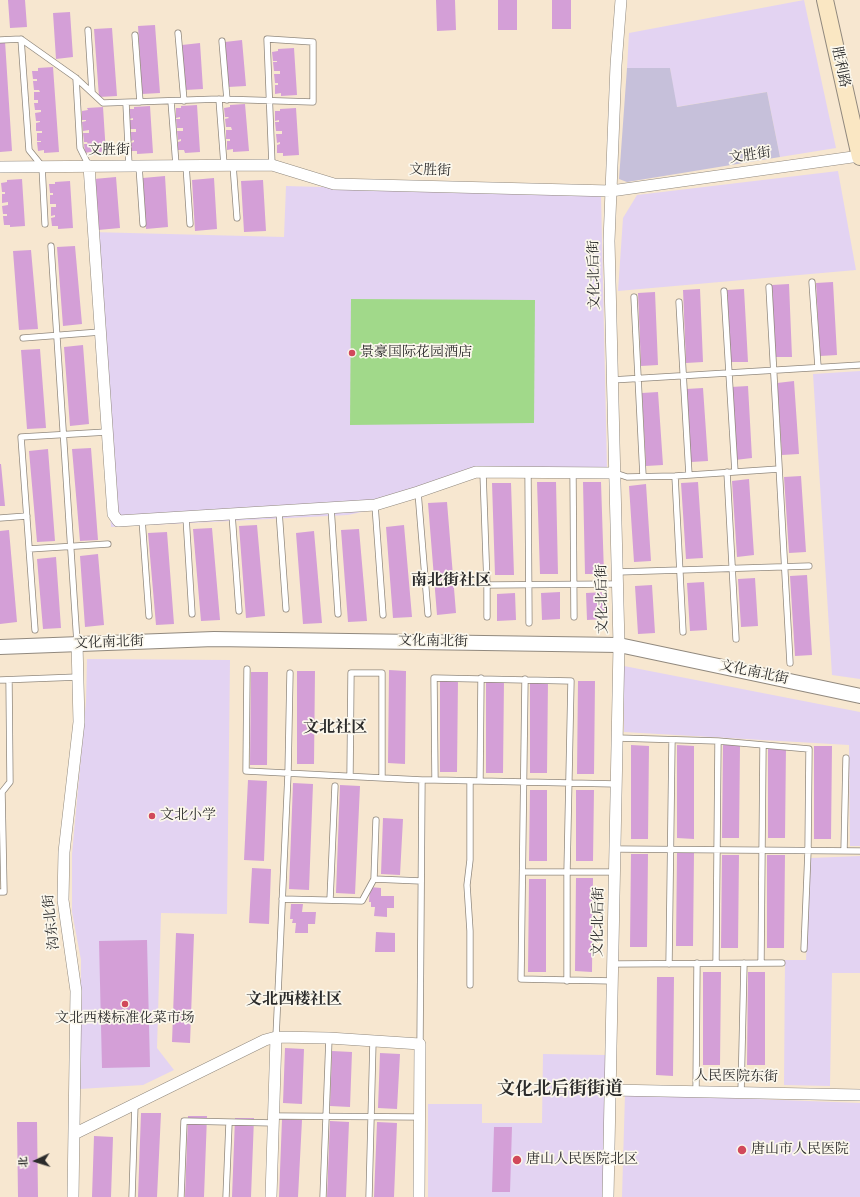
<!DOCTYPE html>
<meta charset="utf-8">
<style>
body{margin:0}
#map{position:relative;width:860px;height:1197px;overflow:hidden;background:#f7e7d0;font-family:Cardo,"Noto Serif SC",serif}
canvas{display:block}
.north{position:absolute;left:16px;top:1141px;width:40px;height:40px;-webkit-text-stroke:3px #fbf7ec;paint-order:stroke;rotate:266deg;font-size:11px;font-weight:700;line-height:16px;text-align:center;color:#2b2b2b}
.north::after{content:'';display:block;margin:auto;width:14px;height:18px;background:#2b2b2b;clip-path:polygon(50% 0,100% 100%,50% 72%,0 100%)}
</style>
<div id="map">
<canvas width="860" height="1197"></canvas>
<div class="north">北</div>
</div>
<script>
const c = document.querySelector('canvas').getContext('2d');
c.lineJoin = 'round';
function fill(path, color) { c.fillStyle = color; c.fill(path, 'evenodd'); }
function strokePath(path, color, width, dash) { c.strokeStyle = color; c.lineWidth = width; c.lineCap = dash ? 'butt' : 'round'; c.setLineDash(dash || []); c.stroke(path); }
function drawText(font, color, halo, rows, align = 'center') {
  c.font = font + ' Cardo,"Noto Serif SC",serif'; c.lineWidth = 3.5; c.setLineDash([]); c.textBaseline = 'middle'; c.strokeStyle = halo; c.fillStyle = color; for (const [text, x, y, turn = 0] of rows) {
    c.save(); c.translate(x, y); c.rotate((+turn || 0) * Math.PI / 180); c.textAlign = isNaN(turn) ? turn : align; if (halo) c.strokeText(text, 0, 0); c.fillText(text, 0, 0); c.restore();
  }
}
fill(new Path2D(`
 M804 0 836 148 780 157 767 92 676 107 670 68H627L629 33Z
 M838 171 856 270 618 291 623 218 637 195Z
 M286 186 601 195 607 468 478 474 380 508 348 515 111 527 91 232 284 237Z
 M860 371V679L832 675 813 374Z
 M87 659 230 660 227 914 161 913 157 1048 174 1070 143 1085 80 1089 81 960 72 912V854L86 702Z
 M624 666 860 712V846H850L849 745 624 732Z
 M860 856V973H832L830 1086 784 1085 785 960H806L811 858Z
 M543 1054 607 1055 605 1197H428V1104H482V1123H542Z
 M625 1094 860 1103V1197H622Z`), '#e3d3f2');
fill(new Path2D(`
 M627 68H670L677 107 767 92 780 157 627 182 619 179Z`), '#c6c0da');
fill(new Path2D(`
 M351 299 535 300 534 423 350 425Z`), '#a1d98a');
fill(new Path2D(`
 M8 0H25L27 27 10 28Z
 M436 0H455L456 30 437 31Z
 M498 0H517V30H498Z
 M552 0H571V29H552Z
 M70 12 73 57 56 59 53 13Z
 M155 25 160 93 142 94 138 26Z
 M112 28 117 96 99 97 94 29Z
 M242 40 246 86 228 87 225 42Z
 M0 41H5L12 151 0 152Z
 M200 43 203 89 185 90 182 45Z
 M294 48 297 95 281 96V93L275 94V85H278V83H275L274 74H280V71H274L273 62H277V61H273L272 52 278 51V49Z
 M53 67 59 152 44 153V150L38 151 37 142H41V141H37V133H42V131H36V123L40 122V121H36L35 113 41 112V110H35L34 103H38V100H34V92H40L39 90H34L33 81H37V79H33L32 71H38V68Z
 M245 104 249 151 233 152V149L227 150V141H230V139H226V130H232L231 127H226L225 119 229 118 228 117H225L224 108 230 107V105Z
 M197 105 200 152 185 153 184 150H178V142L181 141V139L178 140 177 131H183V128H177L176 119H180V117L176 118V108H181V106Z
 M150 106 153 153 137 154V151H131V143L134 142V140L131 141 130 132H136V129H130L129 120H133V118L129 119 128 109H134V107Z
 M103 107 106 154 91 155 90 152 85 153 84 144H88L87 142H84L83 133H89V130L83 131 82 122 86 121V120H82V111L88 110 87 108Z
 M296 108 299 155 283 156V153H277V145L280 144V142L277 143 276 134H282V131H276L275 122H279V120L275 121V111H280V109Z
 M165 176 168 227 146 229 143 178Z
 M116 177 120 228 98 230 94 179Z
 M214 178 217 229 195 231 192 180Z
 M22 179 25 226 10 227V225H4L3 216H7V214H3L2 206 8 205V202L2 203V194H5V192H2L1 183 7 182V180Z
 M263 180 266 231 244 232 241 181Z
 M70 181 73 228 58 229V226H52L51 218 55 217V215L51 216V207H56V204H50V195H53V193H50L49 184H55V182Z
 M75 246 82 324 63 326 57 247Z
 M31 250 38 329 19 330 13 251Z
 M833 282 837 355 820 356 816 283Z
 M789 284 792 357H775L772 285Z
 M700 289 703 362 686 363 683 290Z
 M744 289 748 362H731L727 290Z
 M655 292 658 365 641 366 638 293Z
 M83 345 89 424 70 426 64 347Z
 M40 349 46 428 27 429 21 350Z
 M794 381 799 454 782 455 777 383Z
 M748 386 752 458 735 460 731 387Z
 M703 388 708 461 691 462 686 389Z
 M658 392 663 465 646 466 642 393Z
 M91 448 98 540 80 541 72 449Z
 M48 449 55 541 37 542 29 451Z
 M0 464H1L5 506H0Z
 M801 476 806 552 789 553 784 477Z
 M749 479 754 555 737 557 732 481Z
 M537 482H556L558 574H540Z
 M583 482H601L604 574H585Z
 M698 482 703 558 686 559 681 483Z
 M492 483H511L514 575H495Z
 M646 484 651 561 634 562 629 486Z
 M447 502 456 613 437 615 428 503Z
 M257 525 265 616 246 618 239 526Z
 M404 525 412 617 393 618 386 527Z
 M212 528 220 620 201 621 193 529Z
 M359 529 367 621 348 622 341 530Z
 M9 530 17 622 0 624V531Z
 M314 531 322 623 303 624 296 533Z
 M167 532 174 624 156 625 148 533Z
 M98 554 104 625 85 627 80 556Z
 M56 557 61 628 43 629 37 559Z
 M807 575 812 655 795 656 790 576Z
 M755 578 758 626 741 627 738 579Z
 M704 582 707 630 690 631 687 583Z
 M652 585 655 633 638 634 635 586Z
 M560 592V619L542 620 541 593Z
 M605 592V619L587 620 586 593Z
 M515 593 516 620 497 621V594Z
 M389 670 406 671 405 764 388 763Z
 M297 671H315L314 764H297Z
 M251 672H268L267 765H250Z
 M440 679H458L457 772H440Z
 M486 679 504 680 503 773H486Z
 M530 680H548L547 773H530Z
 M578 681H595L594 774H577Z
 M631 745 649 746 648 839H631Z
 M677 745 694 746V839L677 838Z
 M723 745H740L739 838H722Z
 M768 745H786L785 838H768Z
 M814 746H832L831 839H814Z
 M248 780 267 781 264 861 244 860Z
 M293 783 313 784 309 890 289 889Z
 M340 785 360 786 355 894 336 893Z
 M530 790H547V861H529Z
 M576 790H594L593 861H576Z
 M383 818 403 819 400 875 381 874Z
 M677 853H694L693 946H676Z
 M631 854H648L647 947H630Z
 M722 855H739L738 948H721Z
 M767 855H785L784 948H767Z
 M252 868 271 869 269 924 249 923Z
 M576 878H593L592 972 575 971Z
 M529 879H546V972H528Z
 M370 887 381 888V896H394V908H387V917L374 916 375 907H371V902H369Z
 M291 904H303L302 912H316L315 924H308V933H295L296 923H292L293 919H290Z
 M376 932 395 933V952H375Z
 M176 933 194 934 190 1043 172 1042Z
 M147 940 150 1067 102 1068 99 941Z
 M703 972H721L720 1065H703Z
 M748 972H765V1065H747Z
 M657 977H674L673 1076 656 1075Z
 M285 1048 304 1049 302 1104 283 1103Z
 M332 1051 352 1052 350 1107 330 1106Z
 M380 1053 400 1054 397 1109 378 1108Z
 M141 1113H161L157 1197H138Z
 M188 1116H207L204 1197H185Z
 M235 1118H254L251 1197H232Z
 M282 1119 302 1120 298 1197H279Z
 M330 1121 349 1122 346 1197H327Z
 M17 1122H37L38 1197H18Z
 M377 1122 397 1123 394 1197H374Z
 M494 1127H512L510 1192H492Z
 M94 1136 113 1137 111 1197H92Z`), '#d49fd7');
const service = new Path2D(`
 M88 30 92 92
 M178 33 184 101
 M135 35 140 102
 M21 39 29 150 42 166 45 224
 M0 40 21 39 76 78 103 103 219 99 313 102V42L267 39 272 165
 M222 41 227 100
 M76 78 80 148 89 166
 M219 99 224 165
 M171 101 176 165
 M126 103 129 166
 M186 165 190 224
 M233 165 237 218
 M139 166 143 224
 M51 246 77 643
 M812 282 818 367
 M769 287 790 663
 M724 291 735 472
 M634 297 643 476
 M679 302 689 475
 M23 338 100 332
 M612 380 860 365
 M528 472 529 623
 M727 472 736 639
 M483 473 487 585 618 584
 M573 473 574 617
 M615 473 627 477 675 476 779 469
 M675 476 683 632
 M418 492 428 614
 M375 505 383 615
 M331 507 338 614
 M279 511 286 609
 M232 514 239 611
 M186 517 192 614
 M0 518 27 516
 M142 519 149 616
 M29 549 108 544
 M617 572 809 566
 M487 617V585
 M35 630 21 437 107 432
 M247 669 246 771 422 780H435L434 678 571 681 567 872V981
 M525 679 521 979 613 981
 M0 680 78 677
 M617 738 718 741 809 749 808 851 804 949
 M350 776 351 673H382V778
 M435 780 616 784
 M480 781 481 678
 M376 820 374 879 421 881
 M615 849 860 851
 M844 851 846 758
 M523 872H615
 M0 892H4L2 792 10 782 9 680
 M282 899 362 901 374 879
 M330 900 335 786
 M716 963 718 741
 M761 963 763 745
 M613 964 782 963
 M669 964 672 740
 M470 985V931L467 885 470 860V781
 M276 1037 288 774 290 673
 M420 1044 422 780
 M696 1092 697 963
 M741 1093 744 963
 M274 1116 420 1117
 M132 1197 135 1104
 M181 1197 184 1121 274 1123
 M226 1197 229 1123
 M323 1197 329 1038
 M369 1197 373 1041`);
const minor = new Path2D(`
 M89 166 113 514 118 521 375 505 418 492 476 472 615 473
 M0 167 272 165 334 184 611 191 860 156
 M611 1090 860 1095
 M74 1134 265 1040 276 1037 329 1038 420 1044 419 1197
 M73 1197 76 991 63 900 64 852 79 722 77 643
 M271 1197 276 1037
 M608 1197 619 645 609 241 616 65 621 0`);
const tertiary = new Path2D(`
 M0 647 214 639 619 645 860 696`);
const secondary = new Path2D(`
 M825 0 860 157`);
strokePath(service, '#91897e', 7);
strokePath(minor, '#91897e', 12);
strokePath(tertiary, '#91897e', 16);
strokePath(secondary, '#91897e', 18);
strokePath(service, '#fff', 5.5);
strokePath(minor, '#fff', 11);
strokePath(tertiary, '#fff', 14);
strokePath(secondary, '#fae7c3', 16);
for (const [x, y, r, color] of [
 [352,353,4,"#d1495b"],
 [152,816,4,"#d1495b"],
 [125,1004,4,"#d1495b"],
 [742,1150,5,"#d1495b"],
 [517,1160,5,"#d1495b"]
]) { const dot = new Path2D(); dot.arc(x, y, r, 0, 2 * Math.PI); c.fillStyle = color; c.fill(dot); strokePath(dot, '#fbf7ec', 1.5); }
drawText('14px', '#2b2b2b', '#fbf7ec', [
 ["胜利路",840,67,78],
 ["文胜街",109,151],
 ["文胜街",750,156,-8],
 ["文胜街",430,171,2],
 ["文化北后街",595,275,-91],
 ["文化北后街",603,599,-91],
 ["文化南北街",433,642,1],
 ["文化南北街",109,643,-2],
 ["文化南北街",754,673,12],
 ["沟东北街",52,922,-96],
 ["文化北后街",599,922,-89],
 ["人民医院东街",736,1077,1]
]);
drawText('14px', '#2b2b2b', '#fbf7ec', [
 ["景豪国际花园酒店",360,353],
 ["文北小学",160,816],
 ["文北西楼标准化菜市场",125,1019,"center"],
 ["唐山市人民医院",751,1150],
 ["唐山人民医院北区",526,1160]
], 'left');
drawText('bold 16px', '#2b2b2b', '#fbf7ec', [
 ["南北街社区",451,581],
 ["文北社区",335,728],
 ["文北西楼社区",294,1000]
]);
drawText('bold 18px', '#2b2b2b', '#fbf7ec', [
 ["文化北后街街道",560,1090]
]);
</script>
